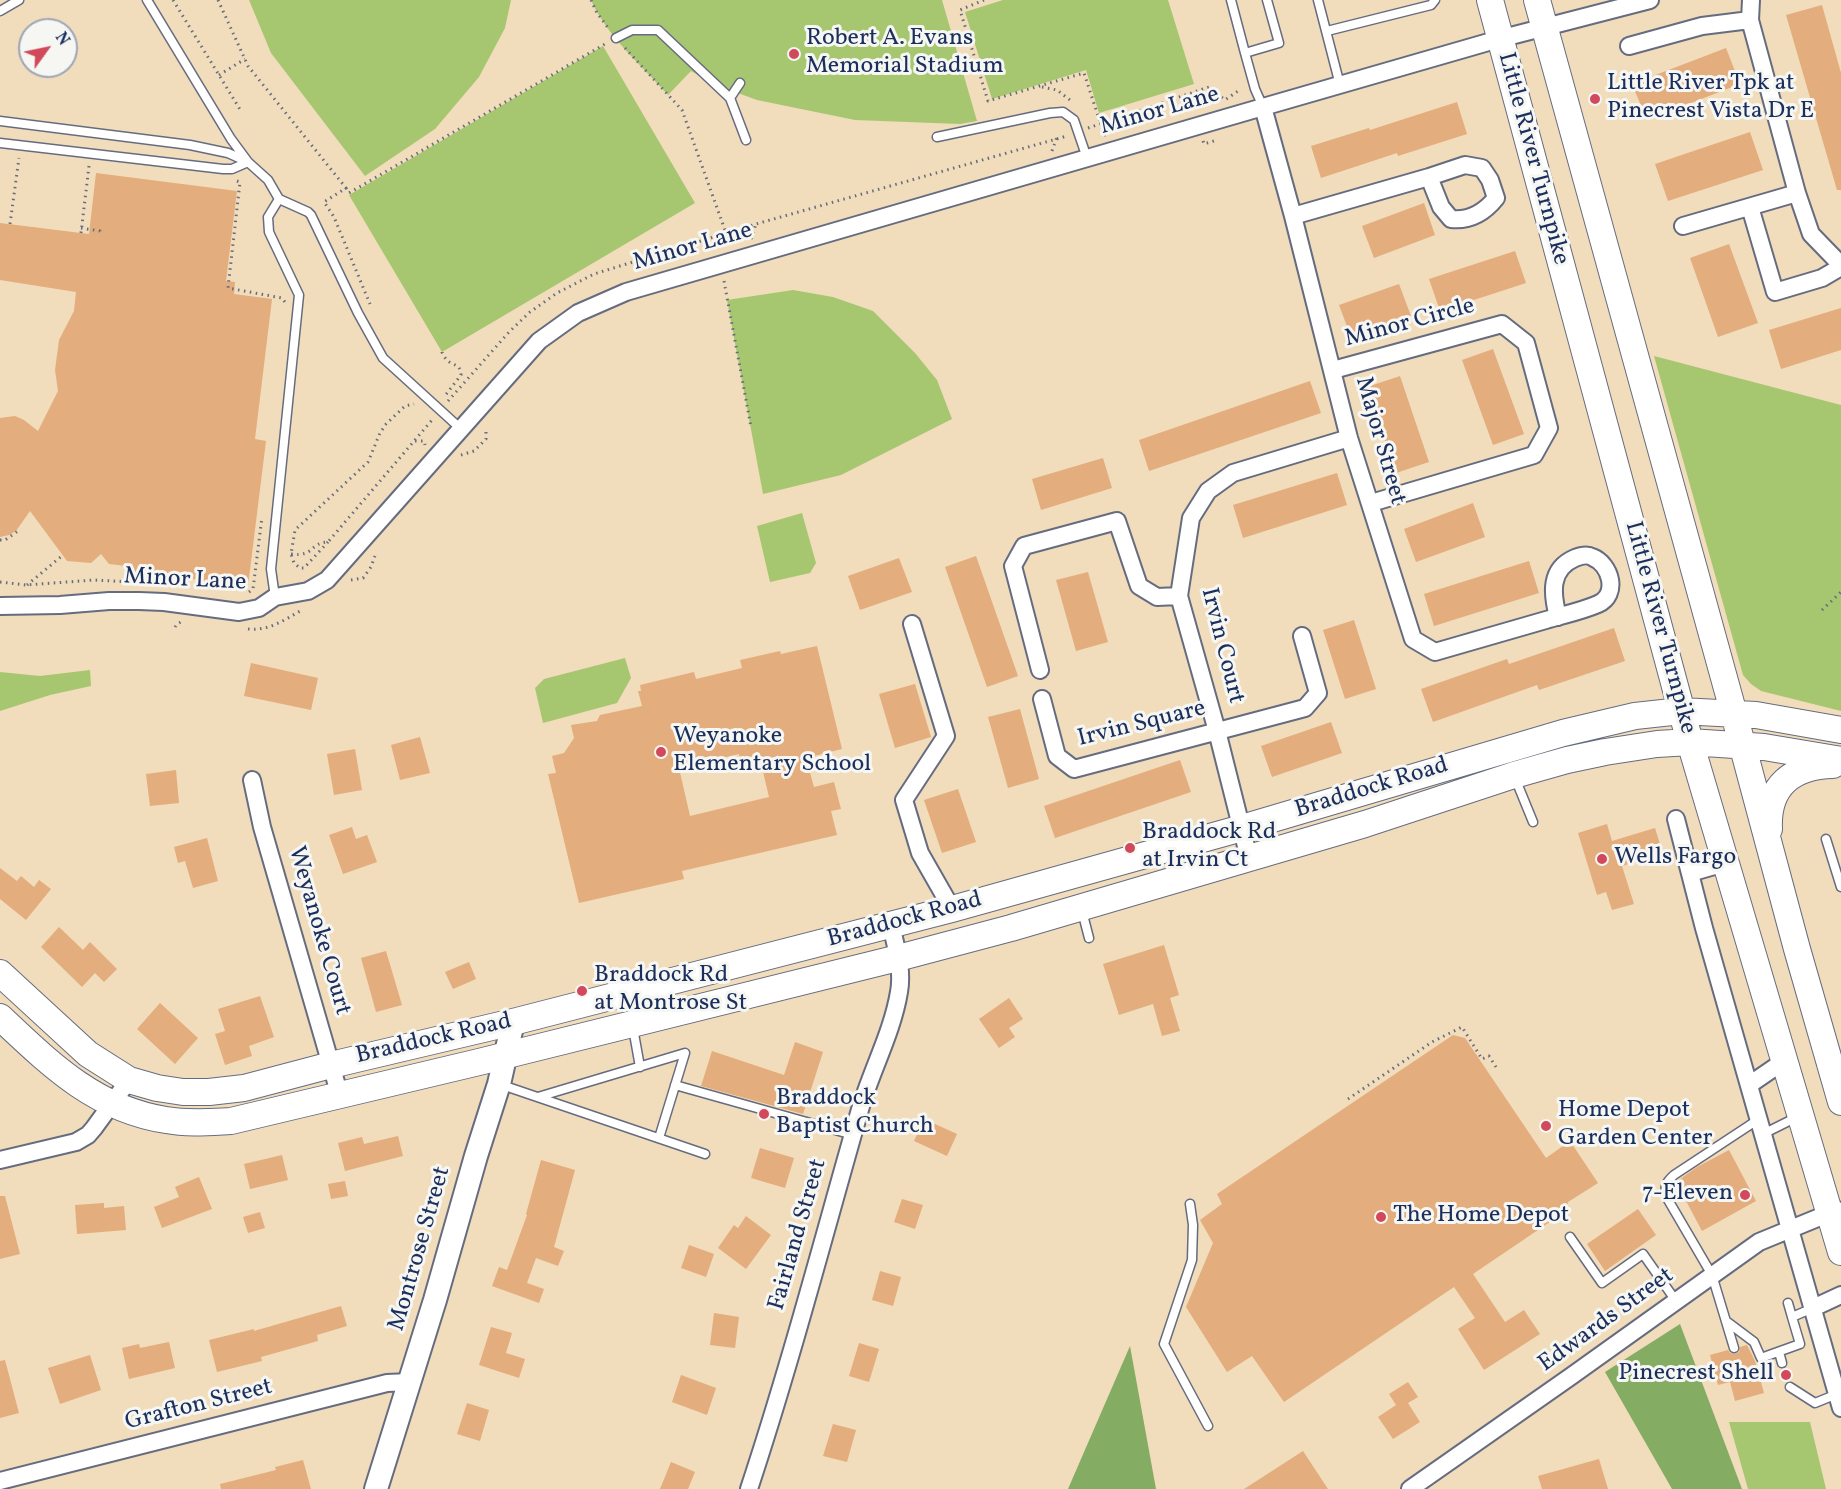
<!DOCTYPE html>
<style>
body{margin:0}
#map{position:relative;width:1841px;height:1489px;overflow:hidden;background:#f1dcbb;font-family:Vollkorn,serif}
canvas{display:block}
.north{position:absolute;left:18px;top:18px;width:60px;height:60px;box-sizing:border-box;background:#f6f6f2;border:2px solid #9ea6b7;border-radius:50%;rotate:57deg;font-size:16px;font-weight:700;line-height:24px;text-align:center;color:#1b2f5e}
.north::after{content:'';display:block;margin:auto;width:21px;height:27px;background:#d1495b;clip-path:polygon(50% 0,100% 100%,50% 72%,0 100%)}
</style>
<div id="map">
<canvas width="1841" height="1489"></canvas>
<div class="north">N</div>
</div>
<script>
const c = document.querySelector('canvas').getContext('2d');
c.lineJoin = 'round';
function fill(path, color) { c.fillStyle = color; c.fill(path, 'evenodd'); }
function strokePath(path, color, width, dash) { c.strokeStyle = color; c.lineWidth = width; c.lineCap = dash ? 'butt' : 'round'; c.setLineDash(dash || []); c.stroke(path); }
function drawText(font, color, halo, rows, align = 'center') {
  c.font = font + ' Vollkorn,serif'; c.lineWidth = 6; c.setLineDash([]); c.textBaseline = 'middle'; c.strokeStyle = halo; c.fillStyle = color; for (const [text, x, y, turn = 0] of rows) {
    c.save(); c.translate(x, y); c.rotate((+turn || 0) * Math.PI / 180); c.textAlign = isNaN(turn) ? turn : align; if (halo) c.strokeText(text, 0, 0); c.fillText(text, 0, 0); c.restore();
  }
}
fill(new Path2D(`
 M249 0H511L505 28 479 77 435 129 365 176 271 53Z
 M591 0H942L977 121 960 124 855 120 757 100 716 85 691 71 668 95C643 67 606 35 591 0Z
 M1003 0H1168L1194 84 1099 113 1086 70 992 99 965 12Z
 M603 46 695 203 442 352 349 195Z
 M793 290 833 297 873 311 915 353 937 380 952 419 841 475 763 494 727 300Z
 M1654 356 1841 405V711L1761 691 1751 684 1743 675Z
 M802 513 816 563 810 573 770 582 757 526Z
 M625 658 631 678 617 703 543 723 535 688 544 679Z
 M90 670 91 686 50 695 0 711V672L40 676Z
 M1729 1422H1810L1826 1489H1748Z`), '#a6c770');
fill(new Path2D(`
 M1680 1324 1742 1489H1672L1605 1372Z
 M1130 1346 1156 1489H1068Z`), '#84ac62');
fill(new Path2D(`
 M1822 5 1841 73V190H1837L1786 15Z
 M1726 48 1740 84 1647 120 1632 84Z
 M1457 102 1467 134 1398 156 1397 153 1321 178 1311 146 1369 128 1370 130Z
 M1750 132 1763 170 1668 201 1655 164Z
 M96 173 237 191 226 281 235 282 234 294 272 299 255 439 266 441 248 586 127 571V566L109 564 101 554 91 563 67 561 30 511 16 531 9 535 0 537V418L15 416 24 420 38 431 58 391 55 370 59 340 74 311 76 292 0 280V223L89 234Z
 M1424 203 1435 235 1374 258 1362 226Z
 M1729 244 1758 323 1718 337 1690 258Z
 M1515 251 1526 283 1440 311 1429 279Z
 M1399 284 1411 316 1351 337 1339 305Z
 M1841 308V350L1781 369 1769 330Z
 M1493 349 1524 434 1493 445 1462 360Z
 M1400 376 1429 462 1396 473 1367 387Z
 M1310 381 1321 413 1149 471 1139 440Z
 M1103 458 1112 488 1041 510 1032 479Z
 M1337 473 1347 505 1243 538 1233 505Z
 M1473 503 1485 537 1416 562 1404 529Z
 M976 556 1018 676 987 687 945 567Z
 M899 558 912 592 860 610 848 576Z
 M1529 561 1539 593 1434 626 1424 594Z
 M1088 572 1108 642 1076 651 1056 580Z
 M1354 620 1376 689 1345 699 1323 630Z
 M1614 628 1625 661 1539 690 1537 685 1433 722 1421 689 1507 659 1509 664Z
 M817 646 842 749 806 758 814 787 834 782 841 809 831 811 837 835 682 871 684 879 579 903 548 774 556 773 552 756 564 753 574 738 571 725 597 721 600 715 642 706 638 691H641L640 685 694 672 696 679 742 668 740 660 780 651 781 654ZM739 754 740 759 759 755 769 797 690 816 679 768Z
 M251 663 318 678 311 710 244 696Z
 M915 684 931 737 895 748 879 694Z
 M1020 709 1039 779 1008 788 988 717Z
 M1331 722 1342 753 1272 777 1261 746Z
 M420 737 430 773 400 780 391 745Z
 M355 749 362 790 334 795 327 754Z
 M1180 760 1191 792 1055 838 1044 806Z
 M176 770 179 803 150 806 146 774Z
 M958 789 976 842 942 853 924 800Z
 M1607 824 1612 841 1655 828 1663 854 1622 866 1634 904 1612 910 1606 892 1597 895 1578 833Z
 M352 827 356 839 367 835 377 862 343 874 329 835Z
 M207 838 218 881 193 888 185 861 178 863 174 847Z
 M0 868 17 881 21 876 34 887 39 880 51 889 26 920 0 899Z
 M59 927 83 950 90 942 117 969 104 982 95 973 82 987 41 947Z
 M1164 945 1179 995 1170 998 1180 1031 1162 1036 1153 1004 1119 1015 1103 964Z
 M386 951 402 1005 376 1012 361 958Z
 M469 962 476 979 453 989 445 972Z
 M260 996 274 1037 249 1046 252 1056 225 1065 215 1034 225 1031 218 1009Z
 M1009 998 1023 1019 1009 1028 1015 1037 999 1048 979 1019Z
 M160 1003 198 1038 175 1064 137 1029Z
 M1453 1035 1465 1038 1546 1158 1570 1141 1598 1183 1568 1202 1566 1211 1473 1274 1505 1322 1524 1310 1540 1334 1484 1370 1458 1329 1475 1318 1454 1287 1284 1402 1252 1356 1227 1372 1186 1307 1213 1243 1200 1220 1222 1204 1217 1194Z
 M795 1042 823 1052 803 1114 701 1086 712 1051 784 1075Z
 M924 1119 957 1134 947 1156 914 1141Z
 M398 1136 403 1156 345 1171 338 1143 362 1137 364 1144Z
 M760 1148 794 1158 785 1188 751 1178Z
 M1729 1150 1756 1201 1702 1231 1676 1182 1697 1167Z
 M282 1155 288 1180 250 1189 244 1164Z
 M541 1160 575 1170 554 1247 564 1251 558 1266 536 1258 527 1283 544 1289 539 1303 492 1286 499 1267 507 1270 527 1215 526 1214Z
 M199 1177 212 1209 162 1228 154 1207 179 1197 175 1187Z
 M345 1181 348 1196 331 1199 328 1184Z
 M0 1196H5L20 1254 0 1259Z
 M902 1199 923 1205 915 1229 894 1222Z
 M104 1203V1208L124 1206 126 1230 77 1234 75 1205Z
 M1638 1209 1656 1235 1605 1271 1587 1244Z
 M260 1212 265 1228 248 1233 243 1217Z
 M746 1216 771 1235 746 1269 718 1248 734 1225 738 1228Z
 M689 1245 714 1254 706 1277 681 1268Z
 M880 1271 901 1277 893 1306 872 1300Z
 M341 1306 347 1326 317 1335 318 1341 261 1357 262 1361 217 1372 209 1340 254 1329V1331Z
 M714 1313 739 1317 735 1348 710 1345Z
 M491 1327 512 1333 506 1353 525 1359 519 1378 479 1365Z
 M169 1342 175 1368 129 1379 122 1348 139 1344 140 1348Z
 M859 1343 879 1349 869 1382 849 1376Z
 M1747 1345 1755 1361 1764 1393 1735 1401 1730 1382 1718 1385 1710 1355 1728 1350 1730 1353 1735 1354 1739 1352 1740 1347Z
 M90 1355 101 1390 60 1404 48 1368Z
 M5 1360 19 1413 0 1418V1361Z
 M681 1375 716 1388 707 1415 672 1402Z
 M1408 1382 1418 1397 1408 1403 1420 1422 1393 1439 1378 1417 1396 1405 1389 1394Z
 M467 1403 489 1410 480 1441 457 1434Z
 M833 1424 856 1430 847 1462 823 1456Z
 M1303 1451 1328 1489H1244Z
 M1599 1459 1608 1489H1542L1538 1476Z
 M303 1460 311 1489H221L220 1484 276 1470 275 1467Z
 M671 1462 695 1472 688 1489H660Z`), '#e3ad7d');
const lane = new Path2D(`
 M1231 0 1245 53 1279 43 1267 0
 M1318 0 1340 85
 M0 11 19 0
 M1327 31 1431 5 1435 0
 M616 38 632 30H658L730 98 746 140
 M1245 53 1255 89 1263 107
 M730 98 740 83
 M0 121 190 145 228 153 248 162 268 180 279 199 268 217 269 232 299 295 271 569 275 597
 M937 137 1050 113 1063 112 1074 120 1087 158
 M0 143 223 169H232L248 162 231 139 147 0
 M279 199 308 212 311 215 358 313 383 358 461 429
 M1515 778 1533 822
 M1826 839 1841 887
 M1082 911 1089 938
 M633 1028 640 1067
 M499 1084 705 1154
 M675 1085 853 1135
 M538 1097 685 1053 659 1138
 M1763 1134 1797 1117
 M1190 1204 1193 1225 1192 1260 1164 1344 1208 1426
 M1570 1237 1602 1283 1643 1254 1676 1301
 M1788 1303 1792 1317 1813 1308
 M1726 1321 1754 1342 1761 1358 1800 1344 1792 1317
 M1734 1348 1712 1275 1667 1198C1664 1187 1665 1183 1674 1175L1759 1119
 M1779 1352 1782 1363
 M1790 1387 1815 1403 1837 1394`);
const street = new Path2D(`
 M1751 0 1750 20 1797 193 1811 234 1841 265
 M1629 46 1702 26 1750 20
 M1263 107 1293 216 1349 438 1413 639 1435 652C1472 641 1509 631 1546 620 1563 615 1582 611 1598 604 1619 595 1611 564 1592 557 1587 554 1580 556 1575 558 1549 569 1552 594 1558 617
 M1750 207 1775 292 1822 278 1841 267
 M1293 216 1429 177 1465 165 1482 168 1490 180 1496 198C1484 213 1470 221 1451 219L1441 207 1429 177
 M1683 226 1797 193
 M1333 370 1502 324 1526 343 1549 428 1534 455 1371 503
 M0 606 60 605 109 601H139L164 602 239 612 259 608 275 597 308 591 327 580 539 341 578 313 626 292 1263 107 1499 39 1650 0
 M912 624 946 736 904 800 920 853 952 909
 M1040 670 1013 566 1024 546 1117 521 1139 586 1157 597 1179 596
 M1042 699 1057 756 1074 769 1305 708 1318 693 1302 636
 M252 780 262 827 340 1096
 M1676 819 1704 928 1841 1408
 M1249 858 1217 731 1179 596 1191 518 1208 491 1233 473 1349 438
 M1690 873 1725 863
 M1749 1085 1784 1061
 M0 1160 76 1142 88 1135 94 1128 129 1080
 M1813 1308 1841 1295
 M0 1481 387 1383 410 1382
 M749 1489C790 1365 823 1239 859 1113 870 1073 892 1034 899 992 903 970 896 947 891 925
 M1410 1489 1570 1377 1759 1242 1837 1210`);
const secondary = new Path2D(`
 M376 1489 435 1300 476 1156 499 1084 513 1022`);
const primary = new Path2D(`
 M1490 0 1690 742 1841 1252
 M1537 0 1734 714 1797 949 1841 1102
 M1769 829C1767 786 1792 766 1833 765
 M0 973 88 1054 129 1080 157 1088 183 1092H209L244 1088 331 1065 513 1022 952 909 1242 828 1563 733 1635 716 1681 711 1756 715 1841 730
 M0 1017C50 1064 95 1109 166 1120 188 1124 210 1122 231 1121L479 1062 898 958 1011 928 1365 824 1514 775 1567 760 1605 752 1657 744 1690 742 1764 747 1841 760`);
strokePath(lane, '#666c7f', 11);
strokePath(street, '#666c7f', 20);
strokePath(secondary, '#666c7f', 26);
strokePath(primary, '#666c7f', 28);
strokePath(new Path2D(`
 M173 0 241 111
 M218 0 248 66 346 188 324 202 334 217 370 304
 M591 0 597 13 609 29
 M984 0 960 10 988 101 1084 73 1101 125
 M625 48 682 110 726 233
 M219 75 245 59
 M1042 87 1057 90 1070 100
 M1088 128 1209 87 1225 100 1238 91
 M1104 136 1112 121
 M1203 141 1204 144 1217 140
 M1052 151 1057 137
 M237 181 240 182 228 288 282 298 285 302
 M346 188 349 193 605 44
 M10 224 19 158
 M81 228 100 231V235
 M81 233 89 166
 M751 239 756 224
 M724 281 751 427
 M442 352C442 353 446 360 447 360 454 367 460 363 461 375L444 397
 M448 401 510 331 530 312 557 293 594 274 756 224 1067 136
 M415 441H424L425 445
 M461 455 474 451 486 439V428
 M0 540H5L18 531
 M328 542 304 568H300L294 563 291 554 295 530 368 462 380 433 386 424 405 406 414 404
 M291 554C315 557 309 543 328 542L432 420
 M351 580 363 578 371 567 376 553
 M0 582 26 585 94 580 150 583
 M27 585 63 555
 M249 592 253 589 262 517
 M1822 610 1841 592
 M175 627 177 624 181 622
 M248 629C269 631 284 620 302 610
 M1348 1099 1432 1042 1462 1027 1482 1059 1489 1056 1496 1067`), '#666c7f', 3, [1.5, 4.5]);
strokePath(lane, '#fff', 8);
strokePath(street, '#fff', 16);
strokePath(secondary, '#fff', 22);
strokePath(primary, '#fff', 26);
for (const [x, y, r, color] of [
 [794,54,6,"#d1495b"],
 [1595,99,6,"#d1495b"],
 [661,752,6,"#d1495b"],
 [1130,848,6,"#d1495b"],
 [1602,859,6,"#d1495b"],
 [582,991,6,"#d1495b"],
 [764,1114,6,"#d1495b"],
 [1546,1126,6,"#d1495b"],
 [1745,1195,6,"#d1495b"],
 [1381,1217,6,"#d1495b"],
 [1786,1375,6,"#d1495b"]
]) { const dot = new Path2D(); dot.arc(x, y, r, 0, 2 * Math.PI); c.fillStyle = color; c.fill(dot); strokePath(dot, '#f6f6f2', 2); }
drawText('24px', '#1b2f5e', '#f6f6f2', [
 ["Robert A. Evans",806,40],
 ["Memorial Stadium",806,68],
 ["Little River Tpk at",1607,85],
 ["Pinecrest Vista Dr E",1607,113],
 ["Weyanoke",673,738],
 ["Elementary School",673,766],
 ["Braddock Rd",1142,834],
 ["at Irvin Ct",1142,862],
 ["Wells Fargo",1614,859],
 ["Braddock Rd",594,977],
 ["at Montrose St",594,1005],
 ["Braddock",776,1100],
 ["Baptist Church",776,1128],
 ["Home Depot",1558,1112],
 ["Garden Center",1558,1140],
 ["7-Eleven",1733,1195,"right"],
 ["The Home Depot",1393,1217],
 ["Pinecrest Shell",1774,1375,"right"]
], 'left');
drawText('24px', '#1b2f5e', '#f6f6f2', [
 ["Minor Lane",1160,112,-16],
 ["Little River Turnpike",1532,159,75],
 ["Minor Lane",693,248,-16],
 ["Minor Circle",1410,324,-15],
 ["Major Street",1379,441,74],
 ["Minor Lane",185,581,3],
 ["Little River Turnpike",1659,628,75],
 ["Irvin Court",1221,646,76],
 ["Irvin Square",1142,725,-14],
 ["Braddock Road",1372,789,-17],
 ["Braddock Road",905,921,-15],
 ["Weyanoke Court",318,931,74],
 ["Braddock Road",434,1040,-13],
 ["Fairland Street",799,1235,-74],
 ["Montrose Street",421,1249,-74],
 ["Edwards Street",1607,1321,-36],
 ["Grafton Street",199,1406,-14]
]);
</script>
